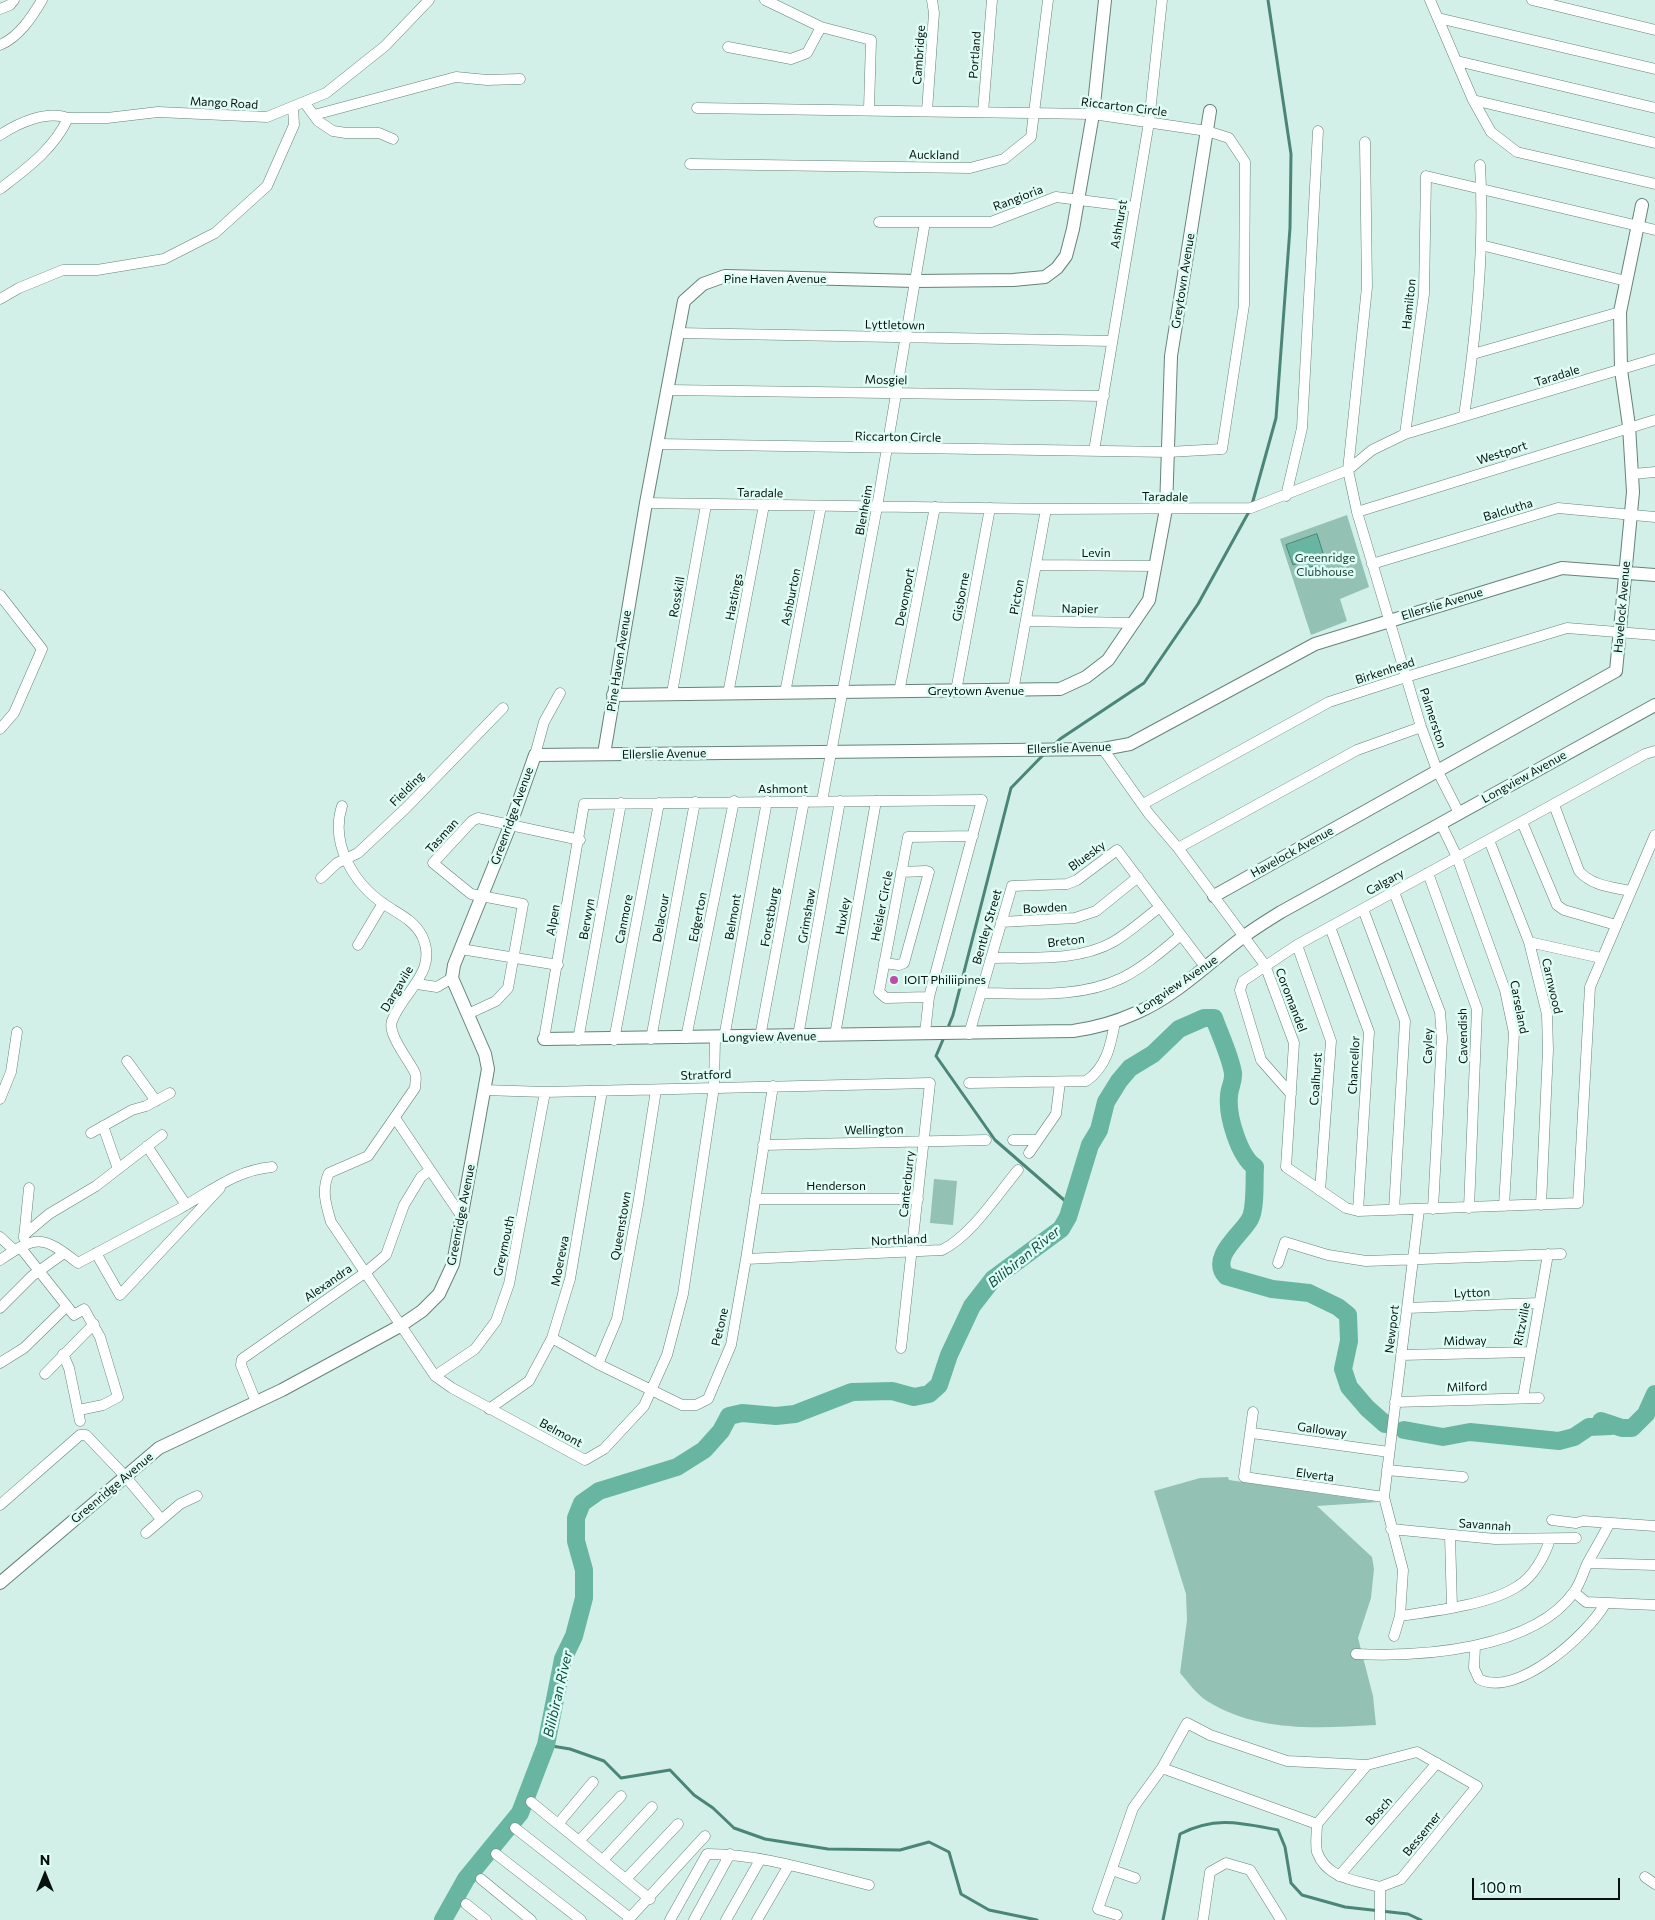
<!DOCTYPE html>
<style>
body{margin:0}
#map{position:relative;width:1655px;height:1920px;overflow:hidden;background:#d2f0e7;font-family:Commissioner,sans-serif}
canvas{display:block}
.north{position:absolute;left:20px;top:1850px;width:50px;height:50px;-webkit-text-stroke:4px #dffdf4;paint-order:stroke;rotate:0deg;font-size:14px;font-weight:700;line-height:20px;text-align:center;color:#07120f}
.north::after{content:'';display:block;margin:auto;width:18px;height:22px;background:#07120f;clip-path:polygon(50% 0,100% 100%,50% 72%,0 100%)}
.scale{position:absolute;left:1472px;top:1878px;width:148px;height:22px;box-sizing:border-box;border:2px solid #07120f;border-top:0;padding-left:6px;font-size:15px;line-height:18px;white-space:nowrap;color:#07120f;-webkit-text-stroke:4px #dffdf4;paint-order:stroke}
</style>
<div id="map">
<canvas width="1655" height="1920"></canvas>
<div class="north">N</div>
<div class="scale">100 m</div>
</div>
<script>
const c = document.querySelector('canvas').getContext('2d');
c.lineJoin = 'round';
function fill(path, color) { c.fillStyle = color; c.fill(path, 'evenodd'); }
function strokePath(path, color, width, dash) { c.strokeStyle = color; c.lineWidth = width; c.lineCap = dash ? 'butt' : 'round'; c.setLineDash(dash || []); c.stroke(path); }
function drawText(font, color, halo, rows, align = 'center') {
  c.font = font + ' Commissioner,sans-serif'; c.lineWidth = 5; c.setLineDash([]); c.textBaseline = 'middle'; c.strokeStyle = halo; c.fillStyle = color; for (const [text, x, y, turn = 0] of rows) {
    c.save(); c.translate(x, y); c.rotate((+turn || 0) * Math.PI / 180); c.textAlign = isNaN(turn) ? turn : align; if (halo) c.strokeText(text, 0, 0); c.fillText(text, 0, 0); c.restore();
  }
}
fill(new Path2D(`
 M1347 515 1369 587 1340 599 1347 621 1311 635 1280 539Z
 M934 1179 957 1181 953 1225 930 1223Z
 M1228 1477 1229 1480 1378 1502 1317 1506 1372 1557 1374 1569 1371 1598 1358 1638 1373 1696 1376 1725C1319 1728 1258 1733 1207 1701 1197 1695 1188 1682 1180 1673L1187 1620 1186 1594 1154 1491 1200 1478Z`), '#93c2b5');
const water = new Path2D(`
 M1317 534 1323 553 1315 557 1317 565 1306 568 1304 561 1293 565 1286 545Z`);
fill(water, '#68b6a2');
strokePath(water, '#4b8576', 1);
strokePath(new Path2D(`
 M1053 746 1060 739 1144 683 1198 604 1251 508 1276 418 1290 228 1291 154 1268 0
 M947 1030 953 1015 1011 788 1045 753
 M945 1035 936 1056 995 1140 1071 1206
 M546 1745 570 1749 604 1761 621 1778 670 1770 694 1795 713 1808 734 1828 765 1839 828 1849 900 1850 929 1842 949 1852 961 1894 989 1910 1037 1920
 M1163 1920 1180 1834C1216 1816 1240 1823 1278 1830L1285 1847 1291 1883 1302 1895 1345 1907 1408 1914 1421 1920`), '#4b8576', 3);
strokePath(new Path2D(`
 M1601 1421 1622 1428H1632L1646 1414 1655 1394
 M1404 1430 1443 1437 1470 1432 1559 1441 1574 1437 1589 1427 1611 1426
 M443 1920 466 1879 520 1813 546 1745 563 1659 574 1636 584 1598V1570L576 1541V1518L582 1503 599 1491 677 1467 704 1450 721 1431 729 1416 742 1413 776 1416 795 1414 852 1392 892 1391 914 1397 929 1394 939 1385 949 1355 972 1306 993 1279 1061 1229 1068 1217 1090 1145 1099 1130 1106 1102 1119 1081 1130 1068 1153 1054 1179 1029 1204 1018H1214C1220 1035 1230 1055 1233 1073 1234 1082 1229 1088 1229 1096 1227 1116 1239 1156 1255 1167 1254 1180 1256 1208 1250 1219 1242 1234 1209 1257 1226 1276L1272 1289 1309 1293 1338 1307 1348 1315 1349 1341 1343 1369 1349 1387 1367 1408 1385 1424`), '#68b6a2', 18);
const minor = new Path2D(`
 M765 0 821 27 871 40 869 109
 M1430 0 1473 100 1491 132 1517 152 1655 184
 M1532 0 1655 30
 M0 9 10 5 14 0
 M1438 18 1655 69
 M0 45C19 37 32 17 42 0
 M728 47 791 59 807 53 821 27
 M1457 61 1655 108
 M1473 100 1655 143
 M304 102 318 121 333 131 346 133H379L393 139
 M927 111 934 13 932 0
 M983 112 992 0
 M314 115 456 77 487 80 520 79
 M68 118H107L158 112 267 117 326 93 385 46 429 0
 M0 135C18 123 47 110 68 118 54 149 26 169 0 189
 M1365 142 1367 287 1348 470 1357 512 1421 727 1437 770 1459 813
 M690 164 970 168 1004 159 1031 137 1048 0
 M879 222H991L1056 197 1135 207
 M1481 245 1626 281
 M0 299 19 288 63 270H97L164 259 215 233 267 186 294 125 293 107
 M677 333 1112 341
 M1473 354 1620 312
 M668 390 1104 396
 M1464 416C1476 334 1485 249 1480 165
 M1405 434 1424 294 1426 176 1655 230
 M658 444 1168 452 1222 449 1244 305 1245 162 1229 138 1207 131 1093 114 697 108
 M1094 451 1149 122 1162 0
 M1633 474 1655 472
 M1286 496 1302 428 1318 131
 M646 503 1046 509 1251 508 1348 470 1372 450 1405 434 1655 359
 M1357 512 1655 420
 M1372 564 1558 508 1655 517
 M1036 565 1156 566
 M0 595 42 649 14 713 0 729
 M1026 621 1133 623
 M956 691 990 508
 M1013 691 1046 509
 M899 692 935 507
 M672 693 706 505
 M785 693 821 506
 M728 694 764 505
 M1103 749 1149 814 1178 848 1265 965 1294 1043 1286 1167 1346 1208 1358 1211 1578 1203 1590 987 1655 835
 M535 755 544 722 560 693
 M822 801 877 507 925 222
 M1143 804 1329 702 1406 677 1567 628 1655 635
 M1554 805 1579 871C1592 886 1612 887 1630 891
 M342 806C330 843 353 883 384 904 397 913 414 920 422 936 439 972 403 991 392 1021 387 1034 409 1060 415 1073 417 1077 415 1083 415 1088L368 1156 329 1173C321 1190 326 1205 331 1222L435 1376 452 1388 585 1460 604 1449 644 1406 667 1355 683 1294 714 1087 715 1038
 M1522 822 1557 905 1564 910 1616 925
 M1441 824 1457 857 1505 990 1514 1033 1504 1206
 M1489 840 1529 942 1547 1014 1548 1050 1541 1205
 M1178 848 1357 750 1421 727
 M1428 873 1477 1009 1469 1208
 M321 878 337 863 358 853 406 808 503 708
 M1394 892 1440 1012 1442 1038 1433 1209
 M1363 909 1405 1021 1394 1210
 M1001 922 1075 918 1096 911 1138 877
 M1330 927 1369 1032 1358 1211
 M1529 942 1601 958
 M358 945 383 903
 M1297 945 1331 1041 1320 1191
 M461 949 558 965
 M991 958C1031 957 1077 962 1113 942 1130 932 1145 918 1160 907
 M884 963 899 965 904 963 929 872 926 871 901 872
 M417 984 437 987 452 978
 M981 993C1028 993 1079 999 1122 978 1144 967 1163 950 1181 935
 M929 997 886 998 879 992 908 837 973 836
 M468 1014 496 1001 508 988 523 904 471 894 433 863 472 821 478 818 580 840
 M969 1034 1012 886 1067 884 1077 880 1117 850 1206 968
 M835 1035 876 801
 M798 1036 840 801
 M760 1037 804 801
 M686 1038 734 801
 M724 1038 767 801
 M544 1039 584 804 982 800 929 997 925 1033
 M651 1039 695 802
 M578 1040 621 803
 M614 1040 659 803
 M127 1061 156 1101
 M969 1083 1086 1081C1107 1067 1111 1044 1115 1022
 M484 1090 545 1092 930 1083 901 1348
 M1291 1094 1261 1060 1240 990 1243 981 1297 945 1645 754 1655 751
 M0 1099 11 1072 17 1032
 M395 1118 462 1217
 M103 1126 118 1169
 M91 1133 132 1110 146 1106 170 1093
 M1013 1140H1038
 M763 1145 986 1140
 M147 1146 186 1205
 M1029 1153 1056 1114 1060 1082
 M755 1199H918
 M24 1235 49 1214 96 1186 162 1135
 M0 1237 14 1250
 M24 1238 29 1188
 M20 1247 74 1315 84 1309 100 1337 118 1397 103 1405 79 1410
 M96 1253 120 1295 220 1188
 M746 1259 942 1250C971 1236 997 1195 1018 1170
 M0 1260C37 1235 42 1235 78 1263 112 1245 146 1227 179 1209 210 1192 236 1170 272 1167
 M1278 1263 1285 1242 1328 1255 1366 1261 1561 1254
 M0 1308 32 1276 64 1253
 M1407 1308 1539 1303
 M552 1338 598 1364 682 1405H696L708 1399 731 1345 746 1259 773 1086
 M63 1354 69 1368 80 1421
 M1401 1355 1530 1352
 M0 1363 24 1348 67 1306
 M598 1364 617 1319 638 1205 656 1090
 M45 1374 94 1324
 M435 1376 475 1349 496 1321 509 1284 545 1092
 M1523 1398 1548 1254
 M256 1402 241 1365 242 1359 366 1272 386 1255 404 1205 421 1177 430 1170
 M1395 1402 1539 1398
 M489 1409 529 1381 552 1338 570 1279 602 1091
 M1253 1412 1244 1477 1384 1497
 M1252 1433 1389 1452
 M1387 1470 1463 1477
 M0 1505 80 1435H86L125 1476 161 1519
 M1552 1520 1576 1523 1583 1521 1655 1526
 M1391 1529 1495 1539 1576 1538
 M146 1533 180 1504 197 1496
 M1450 1535 1452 1608
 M1588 1563 1655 1565
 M1574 1592 1586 1602 1655 1605
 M1400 1616C1435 1611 1489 1605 1518 1586 1533 1577 1545 1556 1550 1539
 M1394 1636 1400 1616 1403 1570 1384 1497 1419 1210
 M1475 1646 1474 1668 1479 1679C1517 1699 1588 1634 1605 1604
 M1356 1654C1420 1657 1533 1650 1574 1592 1580 1584 1583 1573 1587 1564 1594 1551 1602 1538 1609 1524
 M1367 1765 1317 1824C1317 1832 1315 1844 1317 1852 1327 1879 1355 1880 1380 1887
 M1162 1768 1317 1824
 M531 1802 650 1899
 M558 1824 593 1782
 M515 1828 630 1918
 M579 1841 621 1796
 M496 1854 581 1920
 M603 1860 652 1807
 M1112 1870 1135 1878
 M1339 1876 1437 1763
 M1645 1877 1655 1884
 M481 1879 531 1920
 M626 1879 678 1824
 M466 1904 486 1920
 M1117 1915 1098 1909 1133 1808 1162 1768 1187 1723 1210 1735 1287 1761 1367 1765 1417 1752 1477 1786 1401 1879 1380 1887
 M628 1920 705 1836
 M670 1920 707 1854C762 1854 816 1872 869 1885
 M694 1920 730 1854
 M726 1920 760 1860
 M757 1920 789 1865
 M1203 1920 1210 1872 1226 1863 1250 1870 1281 1920
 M1380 1920V1887`);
const tertiary = new Path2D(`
 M613 695 1060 689 1086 677 1108 660 1149 600 1166 509 1171 356 1210 111
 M604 754 646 503 684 301 703 284 725 276 915 281 1013 280 1045 277 1057 268 1066 256 1073 229 1093 114 1105 0
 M1214 896 1616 671 1633 492 1629 426 1621 370 1620 312 1642 205
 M544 1039 1073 1031C1095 1028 1116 1022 1136 1013 1176 996 1208 963 1243 937 1255 928 1268 920 1281 912L1655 705
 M0 1583 159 1448 282 1390 400 1326 422 1311 439 1294 453 1264 488 1069 485 1054 452 978 454 965 510 826 535 755 1103 749 1130 744 1315 644 1562 568 1655 575`);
strokePath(minor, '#67827a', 11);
strokePath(tertiary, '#67827a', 14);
strokePath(minor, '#fff', 10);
strokePath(tertiary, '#fff', 12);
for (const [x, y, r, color] of [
 [894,980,5,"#bd4ca8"]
]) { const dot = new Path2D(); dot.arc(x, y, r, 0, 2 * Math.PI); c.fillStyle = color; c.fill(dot); strokePath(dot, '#dffdf4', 2); }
drawText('12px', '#07120f', '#dffdf4', [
 ["Cambridge",919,55,-86],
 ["Portland",975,55,-86],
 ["Mango Road",224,103,3],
 ["Riccarton Circle",1124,107,7],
 ["Auckland",934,155,1],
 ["Rangioria",1018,198,-21],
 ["Ashhurst",1119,224,-80],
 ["Pine Haven Avenue",775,279],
 ["Greytown Avenue",1183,281,-81],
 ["Hamilton",1409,304,-84],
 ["Lyttletown",895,325,1],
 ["Taradale",1557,376,-17],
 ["Mosgiel",886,380,1],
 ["Riccarton Circle",898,437,1],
 ["Westport",1502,453,-18],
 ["Taradale",760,493,1],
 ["Taradale",1165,497,1],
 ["Blenheim",864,510,-80],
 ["Balclutha",1508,510,-17],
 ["Levin",1096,553],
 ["Rosskill",677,597,-80],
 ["Hastings",734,597,-79],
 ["Ashburton",791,597,-79],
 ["Devonport",905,597,-79],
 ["Gisborne",961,597,-80],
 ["Picton",1017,597,-80],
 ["Ellerslie Avenue",1442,604,-17],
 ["Havelock Avenue",1622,607,-85],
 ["Napier",1080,609,1],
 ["Pine Haven Avenue",619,661,-81],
 ["Birkenhead",1385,671,-18],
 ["Greytown Avenue",976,691],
 ["Palmerston",1433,718,72],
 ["Ellerslie Avenue",1069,748,-2],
 ["Ellerslie Avenue",664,754,-1],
 ["Longview Avenue",1524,777,-29],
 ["Fielding",407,789,-45],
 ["Ashmont",783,789],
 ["Greenridge Avenue",512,816,-70],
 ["Tasman",442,836,-48],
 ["Havelock Avenue",1292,852,-29],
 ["Bluesky",1087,856,-36],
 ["Calgary",1385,882,-29],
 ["Heisler Circle",882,906,-79],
 ["Bowden",1045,908,-3],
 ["Grimshaw",807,916,-80],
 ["Huxley",843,916,-80],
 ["Edgerton",698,917,-79],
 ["Belmont",733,917,-80],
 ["Forestburg",770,917,-80],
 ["Delacour",661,918,-80],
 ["Berwyn",587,919,-80],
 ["Canmore",624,919,-79],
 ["Alpen",553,920,-80],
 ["Bentley Street",987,927,-74],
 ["Breton",1066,941,-7],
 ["Longview Avenue",1177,985,-34],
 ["Carnwood",1552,986,77],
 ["Dargavile",397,989,-59],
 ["Coromandel",1291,1000,69],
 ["Carseland",1519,1007,79],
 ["Cavendish",1463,1036,-91],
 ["Longview Avenue",769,1037,-1],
 ["Cayley",1428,1046,-89],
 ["Chancellor",1354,1065,-87],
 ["Stratford",706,1075,-2],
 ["Coalhurst",1316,1079,-86],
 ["Wellington",874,1130,-1],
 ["Canterburry",907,1184,-84],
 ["Henderson",836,1186],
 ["Greenridge Avenue",461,1215,-79],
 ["Queenstown",621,1226,-80],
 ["Northland",899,1240,-3],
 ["Greymouth",504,1246,-78],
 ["Moerewa",560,1261,-79],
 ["Alexandra",328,1283,-35],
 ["Lytton",1472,1293,-2],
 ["Ritzville",1522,1324,-79],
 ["Petone",720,1327,-77],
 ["Newport",1392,1329,-83],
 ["Midway",1465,1341,-1],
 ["Milford",1467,1387,-2],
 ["Galloway",1322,1430,8],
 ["Belmont",561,1433,28],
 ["Elverta",1315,1475,8],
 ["Greenridge Avenue",112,1488,-40],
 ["Savannah",1485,1525,4],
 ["Bosch",1379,1811,-48],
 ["Bessemer",1422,1834,-51]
]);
drawText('12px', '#1d4139', '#dffdf4', [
 ["Greenridge",1325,558],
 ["Clubhouse",1325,572]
]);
drawText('12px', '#07120f', '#dffdf4', [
 ["IOIT Philiipines",904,980]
], 'left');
drawText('italic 14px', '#0f5245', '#dffdf4', [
 ["Bilibiran River",1024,1257,-39],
 ["Bilibiran River",558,1694,-77]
]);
</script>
